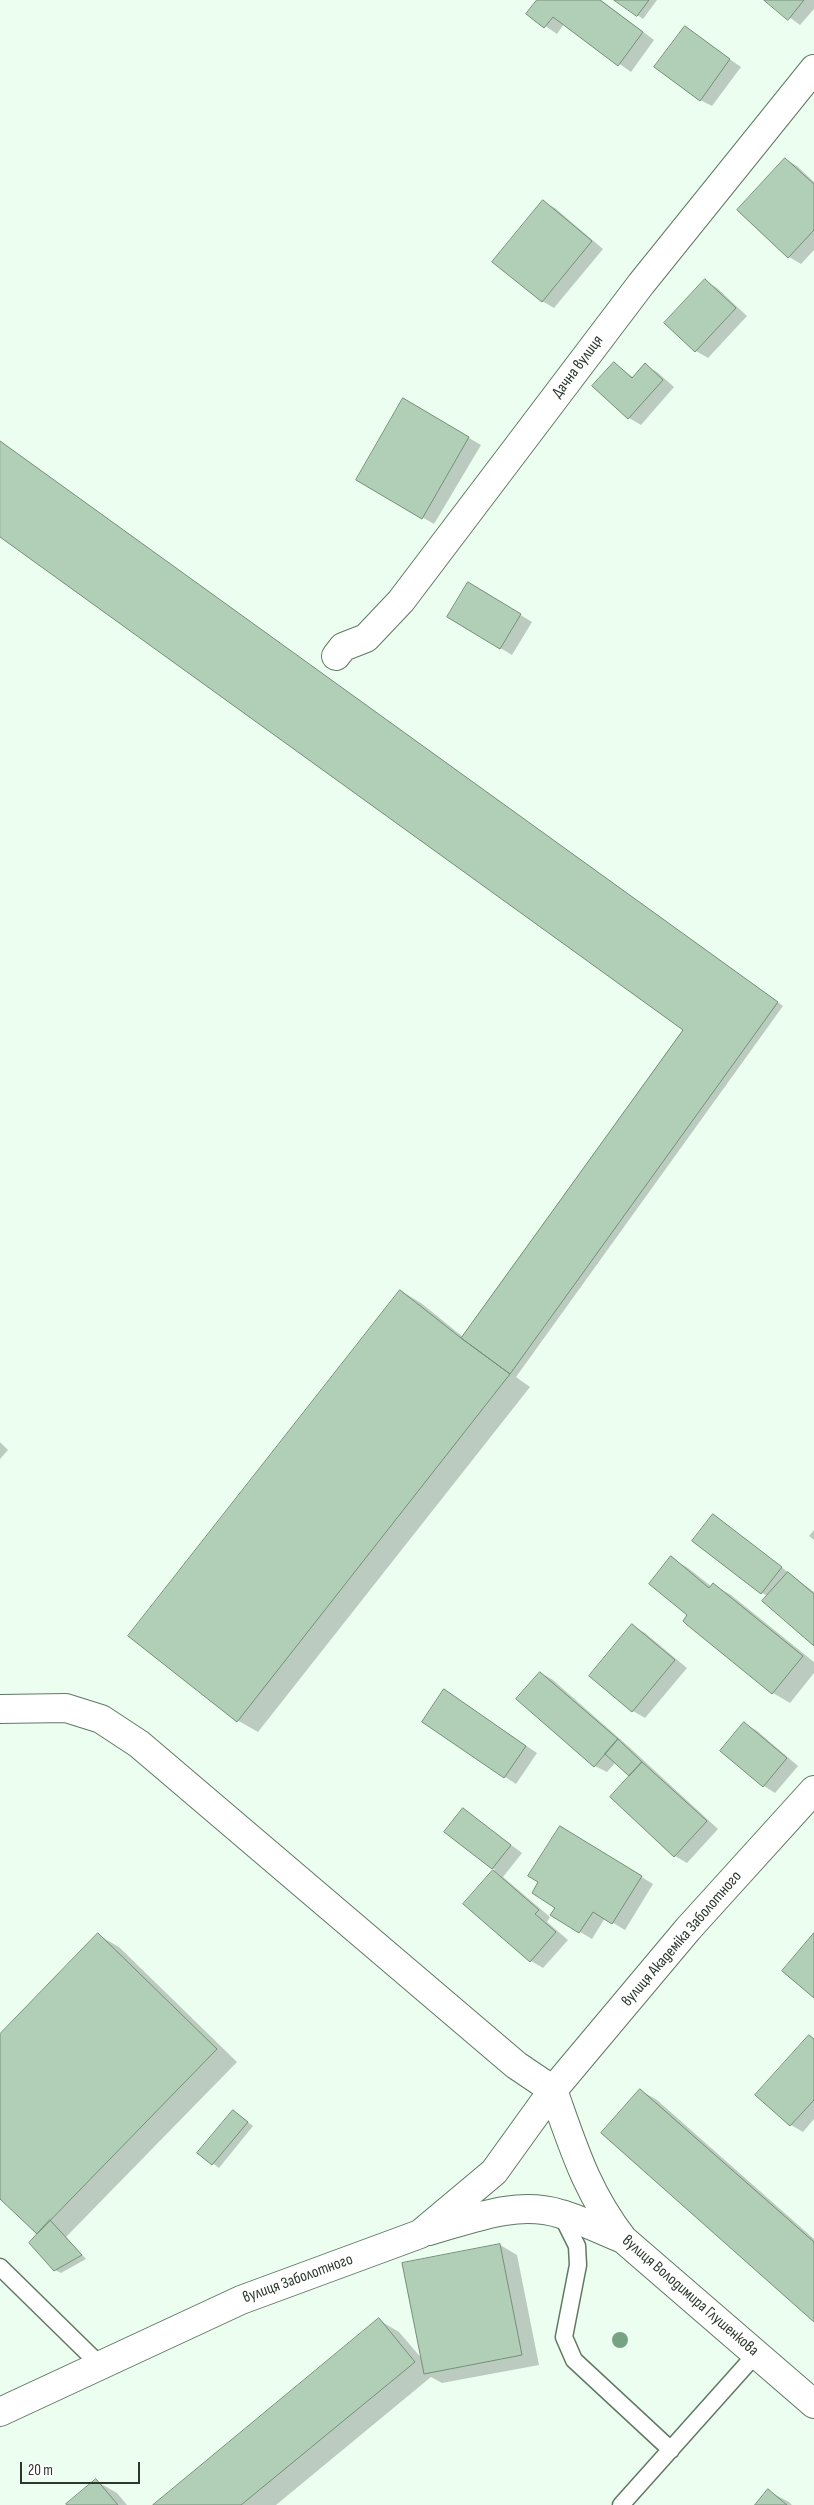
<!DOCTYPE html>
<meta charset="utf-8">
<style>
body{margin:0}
#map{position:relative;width:814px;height:2505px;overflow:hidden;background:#ecfeef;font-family:"Sofia Sans Condensed",sans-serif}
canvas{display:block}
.scale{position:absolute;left:20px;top:2462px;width:120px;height:22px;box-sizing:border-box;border:2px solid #2c382e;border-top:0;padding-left:6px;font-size:15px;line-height:18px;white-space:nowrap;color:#2c382e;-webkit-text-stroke:4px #fff;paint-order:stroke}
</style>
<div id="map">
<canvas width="814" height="2505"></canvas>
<div class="scale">20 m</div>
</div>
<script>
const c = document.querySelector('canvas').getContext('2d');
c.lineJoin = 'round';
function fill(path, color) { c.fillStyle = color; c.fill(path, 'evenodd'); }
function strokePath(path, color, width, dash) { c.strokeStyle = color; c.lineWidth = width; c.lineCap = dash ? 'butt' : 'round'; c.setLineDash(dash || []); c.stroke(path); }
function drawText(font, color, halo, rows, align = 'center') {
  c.font = font + ' "Sofia Sans Condensed",sans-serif'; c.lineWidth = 5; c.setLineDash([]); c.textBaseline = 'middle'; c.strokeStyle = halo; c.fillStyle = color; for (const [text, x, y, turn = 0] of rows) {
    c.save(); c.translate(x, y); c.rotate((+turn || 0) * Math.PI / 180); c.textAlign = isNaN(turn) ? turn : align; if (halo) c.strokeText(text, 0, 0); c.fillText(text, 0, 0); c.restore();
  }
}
fill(new Path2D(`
 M538 0H601L654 40 631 72 564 24 557 34 528 14Z
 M616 0H657L643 19Z
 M766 0H814V9L800 25Z
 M685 28 741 67 712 106 700 100Z
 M785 159 797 166 814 182V250L801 264 789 257 739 210Z
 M543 202 555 208 603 249 554 308 542 301Z
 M705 281 717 288 747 316 708 358 696 351 666 323Z
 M614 363 634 378 645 365 657 372 674 387 641 425 629 418 594 386Z
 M404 400 481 445 434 524 357 480Z
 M0 442 783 1006 516 1377 530 1387 258 1732 237 1720 401 1291 421 1303 463 1337 684 1029 0 536Z
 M469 584 532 622 512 655 449 617Z
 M0 1442 8 1450 0 1459Z
 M713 1515 814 1592V1645L768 1596 762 1593Z
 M814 1530V1540L809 1536Z
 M671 1558 688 1568 712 1587 714 1585 731 1595 814 1662V1673L790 1703 773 1693 688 1615Z
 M633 1626 645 1633 687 1668 645 1718 633 1711Z
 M541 1673 553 1680 629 1747 718 1829 687 1863 675 1856 611 1797 631 1776 616 1762 607 1772 595 1766Z
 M445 1691 537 1753 516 1784 505 1777Z
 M744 1724 756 1730 798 1766 775 1793 764 1786Z
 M463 1809 522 1853 503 1877 550 1917 547 1922 568 1940 543 1968 531 1961 465 1904 495 1870 446 1831Z
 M572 1834 653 1884 625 1930 605 1918 592 1939 552 1915 557 1907 540 1882Z
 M98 1935 119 1947 237 2062 66 2237 86 2259 61 2273 55 2270 39 2234 0 2197V2035Z
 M809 2036 814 2039V2119L803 2132 791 2125Z
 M640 2090 657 2100 814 2239V2321Z
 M233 2111 253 2126 219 2168 199 2153Z
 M500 2245 517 2255 539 2365 442 2383 431 2377 276 2505H154L379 2320 399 2332 423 2360Z
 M96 2481 117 2493 127 2505H69Z
 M768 2491 789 2502 792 2505H756Z`), '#0003');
const building = new Path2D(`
 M537 0H600L643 32 618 66 553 17 544 28 526 14Z
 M614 0H649L637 16Z
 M764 0H804L788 20Z
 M685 26 730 59 700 101 654 67Z
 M785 158 814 184V230L788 258 737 210Z
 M543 200 592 241 542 302 492 262Z
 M705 279 736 308 695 352 664 323Z
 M614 362 632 378 645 363 663 380 628 419 592 386Z
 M403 398 469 437 422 519 356 480Z
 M0 441 778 1002 510 1374 461 1338 683 1030 0 537Z
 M468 582 521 614 500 649 447 617Z
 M400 1290 461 1338 510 1374 237 1722 128 1636Z
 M713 1514 782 1567 761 1594 692 1541Z
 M671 1556 709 1588 713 1583 803 1656 772 1694 686 1624 683 1621 687 1615 649 1584Z
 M788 1572 814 1594V1646L762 1601Z
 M632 1624 675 1660 632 1712 589 1676Z
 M540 1672 618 1739 594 1767 516 1699Z
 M444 1689 526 1746 504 1778 422 1722Z
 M744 1722 787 1758 763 1787 720 1751Z
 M618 1739 642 1762 629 1776 605 1754Z
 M642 1762 707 1821 674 1857 610 1797Z
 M463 1808 511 1845 492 1869 444 1832Z
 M560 1826 642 1876 612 1924 593 1912 579 1933 550 1915 555 1908 532 1893 538 1882 528 1876Z
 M493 1870 539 1910 535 1914 556 1932 530 1962 463 1904Z
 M98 1933 217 2049 37 2234 0 2199V2034Z
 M814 1933V1998L782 1971Z
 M809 2035 814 2039V2100L790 2126 755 2095Z
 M640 2089 814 2242V2322L601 2133Z
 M233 2110 248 2122 212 2165 197 2153Z
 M50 2220 82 2255 54 2271 29 2243Z
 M500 2244 522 2355 424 2374 402 2263Z
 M379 2318 415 2362 241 2505H153Z
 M96 2479 118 2505H68L66 2504Z
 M768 2489 787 2505H755Z`);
fill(building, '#b1ceb6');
strokePath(building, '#748f79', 1);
const lane = new Path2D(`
 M561 2214 577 2246 578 2265 564 2337 574 2360 671 2450
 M0 2267 100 2365
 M621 2505 756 2354`);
const street = new Path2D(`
 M336 656 343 647 366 638 401 601 641 284 814 69
 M0 1709 66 1708 101 1719 139 1744 516 2065 553 2090
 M553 2090C573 2146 586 2191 623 2239L814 2404
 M429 2231C472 2219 517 2200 561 2214 582 2220 602 2231 623 2239
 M0 2412 241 2300 420 2234 494 2172 553 2090 688 1929 814 1790`);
strokePath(lane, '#5f7964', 19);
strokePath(street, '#5f7964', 30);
strokePath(lane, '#fff', 16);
strokePath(street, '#fff', 28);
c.fillStyle = '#78a284';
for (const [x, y] of [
 [620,2340]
]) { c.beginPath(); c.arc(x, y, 8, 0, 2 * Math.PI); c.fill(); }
drawText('16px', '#2c382e', '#fff', [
 ["Дачна вулиця",578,367,-53],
 ["вулиця Академіка Заболотного",682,1939,-49],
 ["вулиця Заболотного",298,2279,-20],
 ["вулиця Володимира Глушенкова",690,2296,41]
]);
</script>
